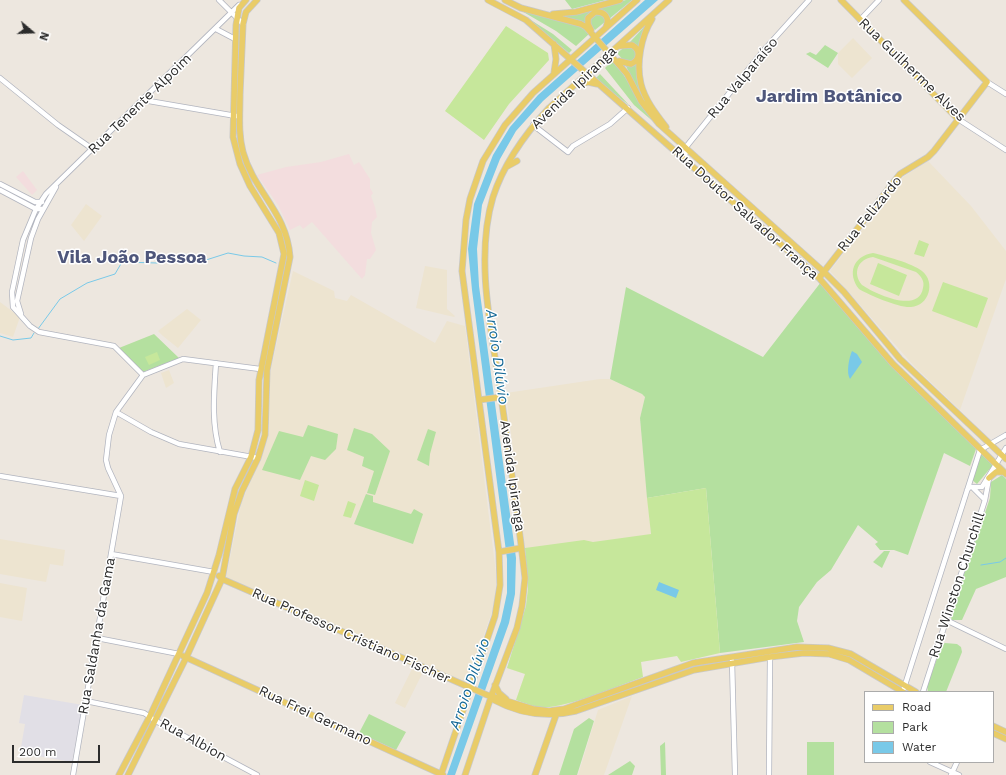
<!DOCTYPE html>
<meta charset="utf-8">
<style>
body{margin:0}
#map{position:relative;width:1006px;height:775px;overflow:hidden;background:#ede7df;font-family:"Work Sans",sans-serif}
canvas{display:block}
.legend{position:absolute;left:864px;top:691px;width:130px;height:72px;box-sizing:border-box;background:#fff;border:1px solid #ababab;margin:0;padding:5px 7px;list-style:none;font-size:12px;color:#2c2c2c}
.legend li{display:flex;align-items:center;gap:8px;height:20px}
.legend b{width:20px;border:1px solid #ababab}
.north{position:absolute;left:12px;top:12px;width:40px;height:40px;-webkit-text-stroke:3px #fff;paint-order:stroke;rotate:109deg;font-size:11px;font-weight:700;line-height:16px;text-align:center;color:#2c2c2c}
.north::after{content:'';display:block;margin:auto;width:14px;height:18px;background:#2c2c2c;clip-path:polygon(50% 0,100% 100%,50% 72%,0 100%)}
.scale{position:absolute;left:12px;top:745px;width:88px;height:18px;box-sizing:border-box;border:2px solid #2c2c2c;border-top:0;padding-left:5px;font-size:12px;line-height:14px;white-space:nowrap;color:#2c2c2c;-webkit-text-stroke:3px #fff;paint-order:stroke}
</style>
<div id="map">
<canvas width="1006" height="775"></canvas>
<ul class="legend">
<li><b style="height:5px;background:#e9cc68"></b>Road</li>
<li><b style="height:11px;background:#b4e09f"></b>Park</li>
<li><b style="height:11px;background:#79c9e8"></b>Water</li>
</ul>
<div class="north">N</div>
<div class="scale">200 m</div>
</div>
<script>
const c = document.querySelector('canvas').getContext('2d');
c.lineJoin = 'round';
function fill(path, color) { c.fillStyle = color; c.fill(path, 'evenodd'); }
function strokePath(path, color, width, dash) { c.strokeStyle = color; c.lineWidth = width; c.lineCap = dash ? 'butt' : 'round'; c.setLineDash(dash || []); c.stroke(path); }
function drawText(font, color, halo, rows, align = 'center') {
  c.font = font + ' "Work Sans",sans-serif'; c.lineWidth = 3; c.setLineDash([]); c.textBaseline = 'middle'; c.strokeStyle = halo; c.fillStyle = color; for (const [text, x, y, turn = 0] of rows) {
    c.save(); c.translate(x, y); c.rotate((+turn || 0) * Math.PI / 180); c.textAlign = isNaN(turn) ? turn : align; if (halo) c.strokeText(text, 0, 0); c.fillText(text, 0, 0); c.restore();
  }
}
fill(new Path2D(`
 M24 695 83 705 72 762 20 753 25 724 19 723Z`), '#e1dfe6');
fill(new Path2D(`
 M853 38 872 58 852 78 838 64V53Z
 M928 161 971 206 1006 251V279L960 410 914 366 830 271 903 177Z
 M86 204 102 216 84 241 71 225Z
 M425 266 447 270V309L455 316 454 317 416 308Z
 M293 271 334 291 335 298 347 301 351 295 435 343 447 321 465 326 497 581 493 609 467 683 226 578 241 504 268 438 270 373Z
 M0 302 20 317 13 337 0 333Z
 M187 309 201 320 178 348 163 336 158 331Z
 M169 370 174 383 166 388 161 373Z
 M600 379H610L642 394 645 397 640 418 651 534 577 701 556 707 516 700 525 674 507 668 523 622 528 589 525 548 506 393Z
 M0 539 65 550 63 566 50 564 46 582 0 574Z
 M0 583 27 588 22 621 0 617Z
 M414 665 424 670 405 708 395 703Z
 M632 696 604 775H578L598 710Z`), '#ede4d0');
fill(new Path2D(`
 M349 154 354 165 359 162 370 179V188L373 193 371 196 375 207 377 217 372 222 371 233 376 250 370 259H367L365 275 362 279 312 222 303 229 300 225 290 230 278 205 257 175 286 167 321 162Z
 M23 171 37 190 32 195 16 177Z`), '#f3ddde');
fill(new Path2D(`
 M565 0H606L572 9Z
 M626 0H632L609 19 594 10 588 14 587 25 564 18V16Z
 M520 10 579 26 590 33 576 46 556 31Z
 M593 15H603L606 21 595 30 591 26 590 19Z
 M526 17 553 34 572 50 569 53Z
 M645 26 642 51V85L653 110 642 99 626 66 635 64 639 48 630 42Z
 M825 45 838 53 828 68 806 54 810 52 816 55Z
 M626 46 636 50V57L631 62 623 60 617 53Z
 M613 60C630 81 639 105 656 124L634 105 605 68Z
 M600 74 629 105 595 79Z
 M821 282 893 367 976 449 970 466 944 453 908 555 894 550H880L875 544 878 542 858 525 831 570 817 582 799 607 797 621 804 642 720 653 706 488 647 498 640 418 645 397 642 394 610 379 626 287 763 357Z
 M154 334 179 358 143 372 119 348Z
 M308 425 338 434 336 449 325 460 311 456 300 480 262 470 279 431 303 437Z
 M354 428 372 434 390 451 375 495 367 493 374 471 362 466 364 457 347 450Z
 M428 429 436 432 430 454 429 466 417 460Z
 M981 453 993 465 977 484 972 480Z
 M1002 475 1006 479V577L976 589 962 620H952L950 615 990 498 991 482Z
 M366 494 373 496V502L411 514 414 509 423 514 413 544 354 524Z
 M884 551H890L882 568 873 562Z
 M945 643 957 644 961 647 962 652 946 692H928L927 686 942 645Z
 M369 714 406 732 396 750 359 733Z
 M589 718 594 721 577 775H559L574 729Z
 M665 742 666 775H661L660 746Z
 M807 742H834V775H807Z
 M630 761 635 766 632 775H608Z`), '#b4e09f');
fill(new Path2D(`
 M506 26 548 53 549 60 509 104 484 140 445 111Z
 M919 240 929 244 924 257 914 254Z
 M873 253C885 256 912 263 922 271 936 282 929 306 911 307 899 308 869 295 859 289 847 274 853 256 873 253ZM873 257 916 272C921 276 925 281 923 288 919 314 875 294 862 285 852 273 858 259 873 257Z
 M878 263 907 275 899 296 870 284Z
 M943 282 988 298 977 328 932 311Z
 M157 352 160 360 149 365 145 357Z
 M305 480 319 485 314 501 300 496Z
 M706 488 720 653 681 662 677 656 641 662 643 677C617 686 562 711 536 707 529 705 522 702 516 700L525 674 507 668 526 606 528 589 525 548 584 540 593 542 651 534 647 498Z
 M348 501 356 504 351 518 343 516Z`), '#c6e79b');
fill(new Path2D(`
 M645 0H658L543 101 516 131 500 159 482 205 477 249 479 286 516 558 515 594 509 623 455 775H447L501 621 507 593V559L472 290 468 249 474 204 493 155 510 127 538 95Z
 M852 351 857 354 862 362 850 379C846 373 849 358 852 351Z
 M659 582 679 590 676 598 656 590Z`), '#79c9e8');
strokePath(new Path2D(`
 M38 329 60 299 87 283 115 274 122 262 157 263 184 254 206 260 228 253 244 256 262 257 276 263
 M0 336 13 340 31 338 34 333
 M981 565 1000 562 1006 558`), '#79c9e8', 1);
const minor = new Path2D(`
 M219 0 243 24
 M860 20 879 0
 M216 29 235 39
 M0 78 58 125 94 150
 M987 82 1006 94
 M143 100 236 116
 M958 119 1006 150
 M533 125 568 152 573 146 610 124 628 108
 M685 159 686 147 764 50 809 0
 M0 184 35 202H42
 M0 190 36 209H43
 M21 314 17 301 31 238 38 219 56 187
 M216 363C214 393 211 423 220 452
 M143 375 114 346 39 332 30 326 13 307 12 292 23 240 36 209 46 194 239 5
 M116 412 151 432 179 444 258 458
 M0 476 121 496
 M973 488 985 500
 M967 490 970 487H982L1006 448
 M111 554 214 572
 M946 620 1006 649
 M97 638 179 654
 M732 661 735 775
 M904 688 980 450 1006 435
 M923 692 985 500 989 478
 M86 701 144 713 156 721 257 775
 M930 762 959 775
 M73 775 121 496 108 468 106 460 109 435 116 412 143 375 183 359 260 369
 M769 775 770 657
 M951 775 957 762`);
const major = new Path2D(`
 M488 0 526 20 819 278 893 364 1006 474
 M505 0 521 8 581 24 586 27 627 74 641 101 659 124 824 272 844 292 900 359 1006 459
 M841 0 958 119
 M553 14 576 12 620 0
 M652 19C641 36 636 64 641 84 645 100 656 114 666 127
 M591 30 588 24V18L595 12C605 11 610 18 606 27
 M619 61 631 64C640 60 641 50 632 45L619 46
 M554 73 556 59 554 44
 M578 85 588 82 597 84
 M506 167 517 161
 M819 278 900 174 928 157 934 151 987 82 904 0
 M479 400 501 397
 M989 478 996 472H1003
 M499 552 521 548
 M219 576 222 579 487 695 533 709 549 711 564 709 693 663 797 647 828 648 851 654 916 692
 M183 656 443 775
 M495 685 499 693 506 699
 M494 700C520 714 547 718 576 711L694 670 770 657 804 653 829 654 849 660 903 692
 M993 726 1006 732
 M993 733 1006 739
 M119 775 150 716 207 593 219 555 235 489 251 457 258 430 259 380 284 254 279 233 250 186 240 164 233 137 236 25 239 8 246 0
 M128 775 186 658 222 579 234 514 242 491 258 458 265 435 267 370 290 257C287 212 254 192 243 152 238 133 240 114 240 94 241 71 242 47 243 24L246 12 257 0
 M441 775 495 616 500 585 499 552 462 271 466 220 470 199 483 161 505 125 533 93 637 0
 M465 775 491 697 517 628 522 606 525 578C518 515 509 452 500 389 491 329 475 257 493 197 504 163 524 135 549 108L669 0
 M535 775 556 715`);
strokePath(minor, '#b2b5bf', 6);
strokePath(major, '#c8c8c8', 7);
strokePath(minor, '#fff', 4.5);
strokePath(major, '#e9cc68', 5.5);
drawText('14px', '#2c2c2c', '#fff', [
 ["Rua Guilherme Alves",912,70,44],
 ["Rua Valparaíso",743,78,-50],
 ["Avenida Ipiranga",574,88,-44],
 ["Rua Tenente Alpoim",140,104,-44],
 ["Rua Doutor Salvador França",745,213,42],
 ["Rua Felizardo",870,214,-51],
 ["Avenida Ipiranga",512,476,82],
 ["Rua Winston Churchill",957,585,-72],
 ["Rua Saldanha da Gama",97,636,-80],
 ["Rua Professor Cristiano Fischer",351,636,24],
 ["Rua Frei Germano",315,716,25],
 ["Rua Albion",193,740,29]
]);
drawText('italic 15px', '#156997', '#fff', [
 ["Arroio Dilúvio",497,357,82],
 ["Arroio Dilúvio",470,684,-71]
]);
drawText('bold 18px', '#4e567b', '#fff', [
 ["Jardim Botânico",829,97],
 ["Vila João Pessoa",132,258]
]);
</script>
